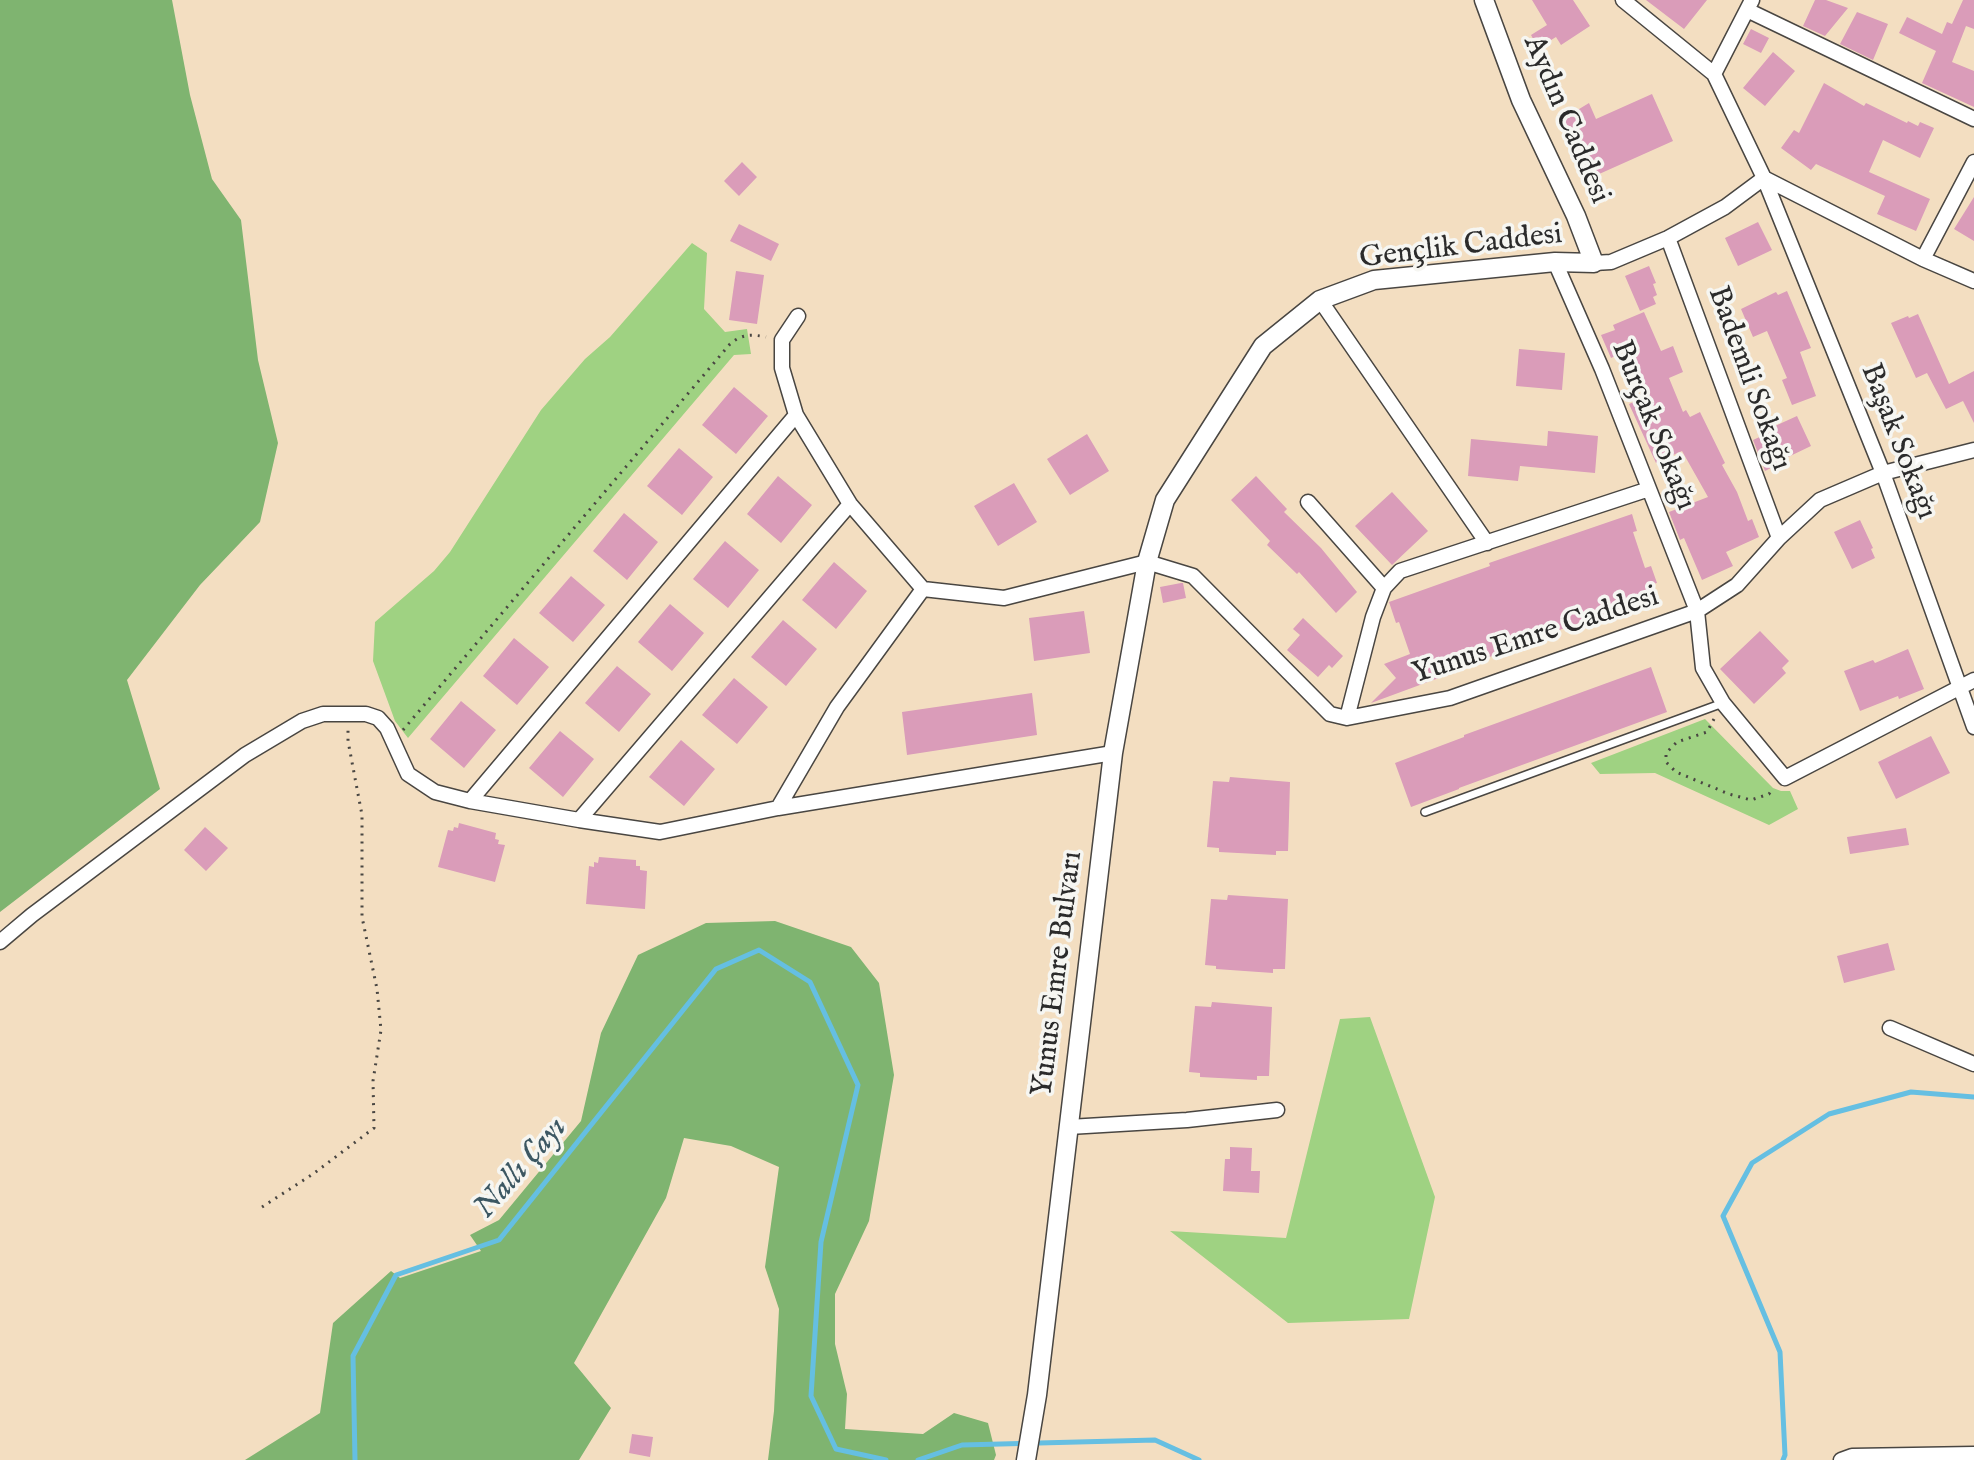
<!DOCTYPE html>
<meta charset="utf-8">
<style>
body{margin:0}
canvas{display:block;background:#f3dec1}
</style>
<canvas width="1974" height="1460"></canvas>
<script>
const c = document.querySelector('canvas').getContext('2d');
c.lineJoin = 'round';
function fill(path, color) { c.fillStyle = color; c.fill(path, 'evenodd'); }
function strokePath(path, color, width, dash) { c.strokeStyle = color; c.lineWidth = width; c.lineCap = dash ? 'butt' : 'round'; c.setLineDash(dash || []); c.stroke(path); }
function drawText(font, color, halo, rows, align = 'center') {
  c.font = font + ' "IM FELL English",serif'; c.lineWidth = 7; c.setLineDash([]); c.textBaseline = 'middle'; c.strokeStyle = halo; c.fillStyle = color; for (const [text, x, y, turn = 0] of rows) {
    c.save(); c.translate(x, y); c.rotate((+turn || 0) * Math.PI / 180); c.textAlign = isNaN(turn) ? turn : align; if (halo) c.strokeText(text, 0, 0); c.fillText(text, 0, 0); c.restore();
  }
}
fill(new Path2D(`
 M692 243 707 253 704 309 725 332 747 329 751 354 734 355 408 738 395 721 373 661 375 622 434 571 450 552 541 410 585 359 610 337Z
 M1705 719 1773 788 1781 791H1790L1798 809 1769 825 1655 773 1600 774 1591 763Z
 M1370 1017 1435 1197 1409 1319 1288 1323 1170 1231 1286 1238 1340 1019Z`), '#9fd282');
fill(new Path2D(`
 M0 0H172L190 95 212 179 241 220 258 360 278 443 260 522 200 585 127 680 160 789 0 912Z
 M775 921 851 947 879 983 894 1075 869 1221 835 1294V1344L847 1394 845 1429 923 1434 954 1413 988 1423 996 1455 994 1460H768L774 1411 779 1309 765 1267 779 1167 731 1146 684 1138 666 1198 574 1363 611 1408 579 1460H245L320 1413 333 1323 391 1271 400 1278 481 1251 470 1235 499 1220 581 1121 601 1033 638 955 706 923Z`), '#7fb470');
strokePath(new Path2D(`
 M355 1460 353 1356 396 1275 499 1240 716 969 759 950 810 982 858 1085 821 1242 811 1396 836 1449 886 1460
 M918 1460 962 1445 1155 1440 1199 1460
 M1783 1460 1785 1455 1780 1352 1723 1216 1752 1163 1829 1114 1911 1092 1974 1097`), '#65bfe2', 5);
fill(new Path2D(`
 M1532 0H1573L1590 26 1561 45 1556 37 1538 48 1531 35 1547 25Z
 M1646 0H1707L1684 29Z
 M1815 0H1826L1848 8 1825 36 1803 26Z
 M1963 0H1974V29L1966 26 1952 62 1974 71V107L1922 83 1936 51 1899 33 1907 17 1942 34 1947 22 1952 24Z
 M1857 12 1888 24 1873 60 1840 44Z
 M1751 29 1769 38 1761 53 1743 44Z
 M1773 52 1795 71 1765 106 1743 88Z
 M1824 83 1864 106 1866 103 1907 123 1908 121 1918 126 1920 122 1934 128 1920 158 1883 140 1869 172 1930 199 1916 231 1877 214 1885 196 1816 164 1811 170 1781 148 1794 130 1799 133Z
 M1652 94 1673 141 1588 179 1561 120 1589 103 1596 119Z
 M742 162 757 177 739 196 724 181Z
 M1974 197V241L1954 229Z
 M1758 222 1772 250 1738 266 1725 238Z
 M739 224 779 244 771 261 730 241Z
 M1649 266 1656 283 1653 284 1657 295 1653 297 1656 304 1640 311 1625 276Z
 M736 271 764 275 757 324 729 320Z
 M1787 291 1811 348 1800 352 1816 396 1792 405 1782 380 1787 378 1767 331 1753 337 1741 309 1776 292 1778 295Z
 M1644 312 1661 351 1673 346 1683 372 1669 378 1683 412 1686 410 1690 417 1700 412 1725 463 1722 465 1737 492 1748 521 1752 519 1759 537 1726 552 1733 566 1702 580 1684 538 1680 540 1669 512 1708 497 1682 451 1656 463 1629 404 1640 399 1639 395 1644 393 1627 351 1611 358 1601 335 1615 330 1613 325Z
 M1918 314 1949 384 1974 371V423L1963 401 1946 409 1927 373 1916 378 1891 323 1908 316 1909 318Z
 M1519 349 1565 353 1562 390 1516 386Z
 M734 387 768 416 736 454 702 425Z
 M1797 416 1811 446 1786 458 1787 460 1765 471 1753 440 1777 429 1775 426Z
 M1548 431 1598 436 1595 473 1520 466 1518 481 1468 476 1471 439 1547 446Z
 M1087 434 1109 471 1070 495 1047 459Z
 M679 448 713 477 682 515 647 486Z
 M778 476 812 505 781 543 747 514Z
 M1256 476 1287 509 1284 512 1321 548 1357 592 1336 613 1299 572 1297 574 1267 545 1270 541 1231 500Z
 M1014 483 1037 522 998 546 974 506Z
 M1392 492 1428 531 1392 565 1355 526Z
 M624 513 658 542 627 580 593 551Z
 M1632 514 1637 531 1633 532 1645 568 1651 566 1657 583 1653 584 1657 597 1506 648 1507 651 1454 669 1455 672 1371 703 1396 678 1384 664 1410 654 1399 622 1396 623 1389 602 1490 566 1489 563Z
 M1860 520 1873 548 1871 549 1875 558 1852 569 1834 532Z
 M725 541 759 570 728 608 693 579Z
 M834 562 867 591 836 629 802 600Z
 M571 576 605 605 573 642 539 613Z
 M1181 583H1183L1186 598 1163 603 1160 587Z
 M670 604 704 633 672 671 638 642Z
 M1084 611 1090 653 1034 661 1029 618Z
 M1303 618 1343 656 1332 668 1329 665 1318 677 1287 650 1300 635 1293 629Z
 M783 620 817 649 786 686 751 657Z
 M1760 631 1789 661 1782 668 1786 673 1754 704 1720 669Z
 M514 638 549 667 517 705 483 676Z
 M1908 649 1924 689 1899 699 1898 696 1860 711 1844 671 1873 660 1875 663Z
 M617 666 651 694 619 732 585 703Z
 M1651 667 1667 712 1459 788V789L1411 807 1395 763 1464 737V735Z
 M734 678 768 707 737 744 702 715Z
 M1032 693 1037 735 907 755 902 712Z
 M461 701 496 730 464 768 430 739Z
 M560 731 594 759 563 797 529 768Z
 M1931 736 1950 773 1896 799 1878 762Z
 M681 740 715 769 684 806 649 777Z
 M1230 777 1290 782 1288 851H1276V855L1219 852V848L1207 847 1213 781 1229 782Z
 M459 823 496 833 495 839 499 840 498 844 505 845 495 882 438 867 448 830 453 831 454 827 458 828Z
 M205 827 228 848 206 871 184 850Z
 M1906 828 1909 845 1850 854 1847 837Z
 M599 857 636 860V866H640V870L647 871 645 909 586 904 589 866 594 867V862L598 863Z
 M1228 895 1288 899 1285 969H1273V973L1216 969V966L1205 965 1211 899 1227 900Z
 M1888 943 1895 970 1844 983 1837 956Z
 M1212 1002 1272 1007 1269 1076H1257V1080L1200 1077V1073L1189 1072 1195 1006 1211 1007Z
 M1230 1147 1252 1148 1251 1171H1260L1259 1193 1223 1191 1225 1159H1230Z
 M632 1434 653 1437 650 1457 629 1453Z`), '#da9cb9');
const service = new Path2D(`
 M1425 812 1723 703`);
const minor = new Path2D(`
 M1623 0 1714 74 1764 178 1883 473 1974 727
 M1747 10 1974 119
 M1714 74 1752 0
 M1764 178 1923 259 1974 281
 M1668 238 1779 538
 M1923 259 1974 162
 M1555 262 1602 369 1697 611 1703 668 1723 703 1785 778 1974 680
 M1594 263 1611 262 1668 238 1725 207 1764 178
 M1320 300 1487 543
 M798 316 782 340V368L796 415 850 504 923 589 1004 598 1147 562 1193 576 1330 714 1347 718 1450 698 1697 611 1737 585 1779 538 1820 500 1883 473 1974 450
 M796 415 470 801 579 820 660 832 778 808 1113 753
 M1308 502 1384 588
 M1347 718 1373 617 1384 588 1400 571 1649 489
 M778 808 837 707 923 589
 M579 820 850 504
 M0 942 32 915 245 755 302 721 323 714H366L378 718 387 728 408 774 435 792 470 801
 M1890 1028 1974 1064
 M1069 1127 1187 1120 1277 1110
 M1841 1460 1852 1456 1974 1454`);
const tertiary = new Path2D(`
 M1026 1460 1037 1395 1113 753 1147 562 1165 500 1263 346 1320 300 1374 280 1555 262 1594 263 1576 216 1521 100 1484 0`);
strokePath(service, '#494642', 10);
strokePath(minor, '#494642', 17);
strokePath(tertiary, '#494642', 21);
strokePath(new Path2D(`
 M1714 719 1707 732 1677 742 1666 753V762L1676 772 1729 794 1751 800 1769 794 1773 788
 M403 730 730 344C742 334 751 334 766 337
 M262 1207 313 1174 374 1128 373 1081 381 1030 377 989 362 917V815L348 741V730`), '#494642', 3, [2, 6]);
strokePath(service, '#fff', 7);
strokePath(minor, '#fff', 14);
strokePath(tertiary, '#fff', 18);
drawText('30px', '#2b2b2b', '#f6f6f2', [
 ["Aydın Caddesi",1565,120,67],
 ["Gençlik Caddesi",1461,248,-7],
 ["Bademli Sokağı",1748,379,70],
 ["Burçak Sokağı",1652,426,68],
 ["Başak Sokağı",1897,442,69],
 ["Yunus Emre Caddesi",1536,637,-18],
 ["Yunus Emre Bulvarı",1059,974,-83]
]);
drawText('italic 32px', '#3c5762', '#f6f6f2', [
 ["Nallı Çayı",522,1169,-49]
]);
</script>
